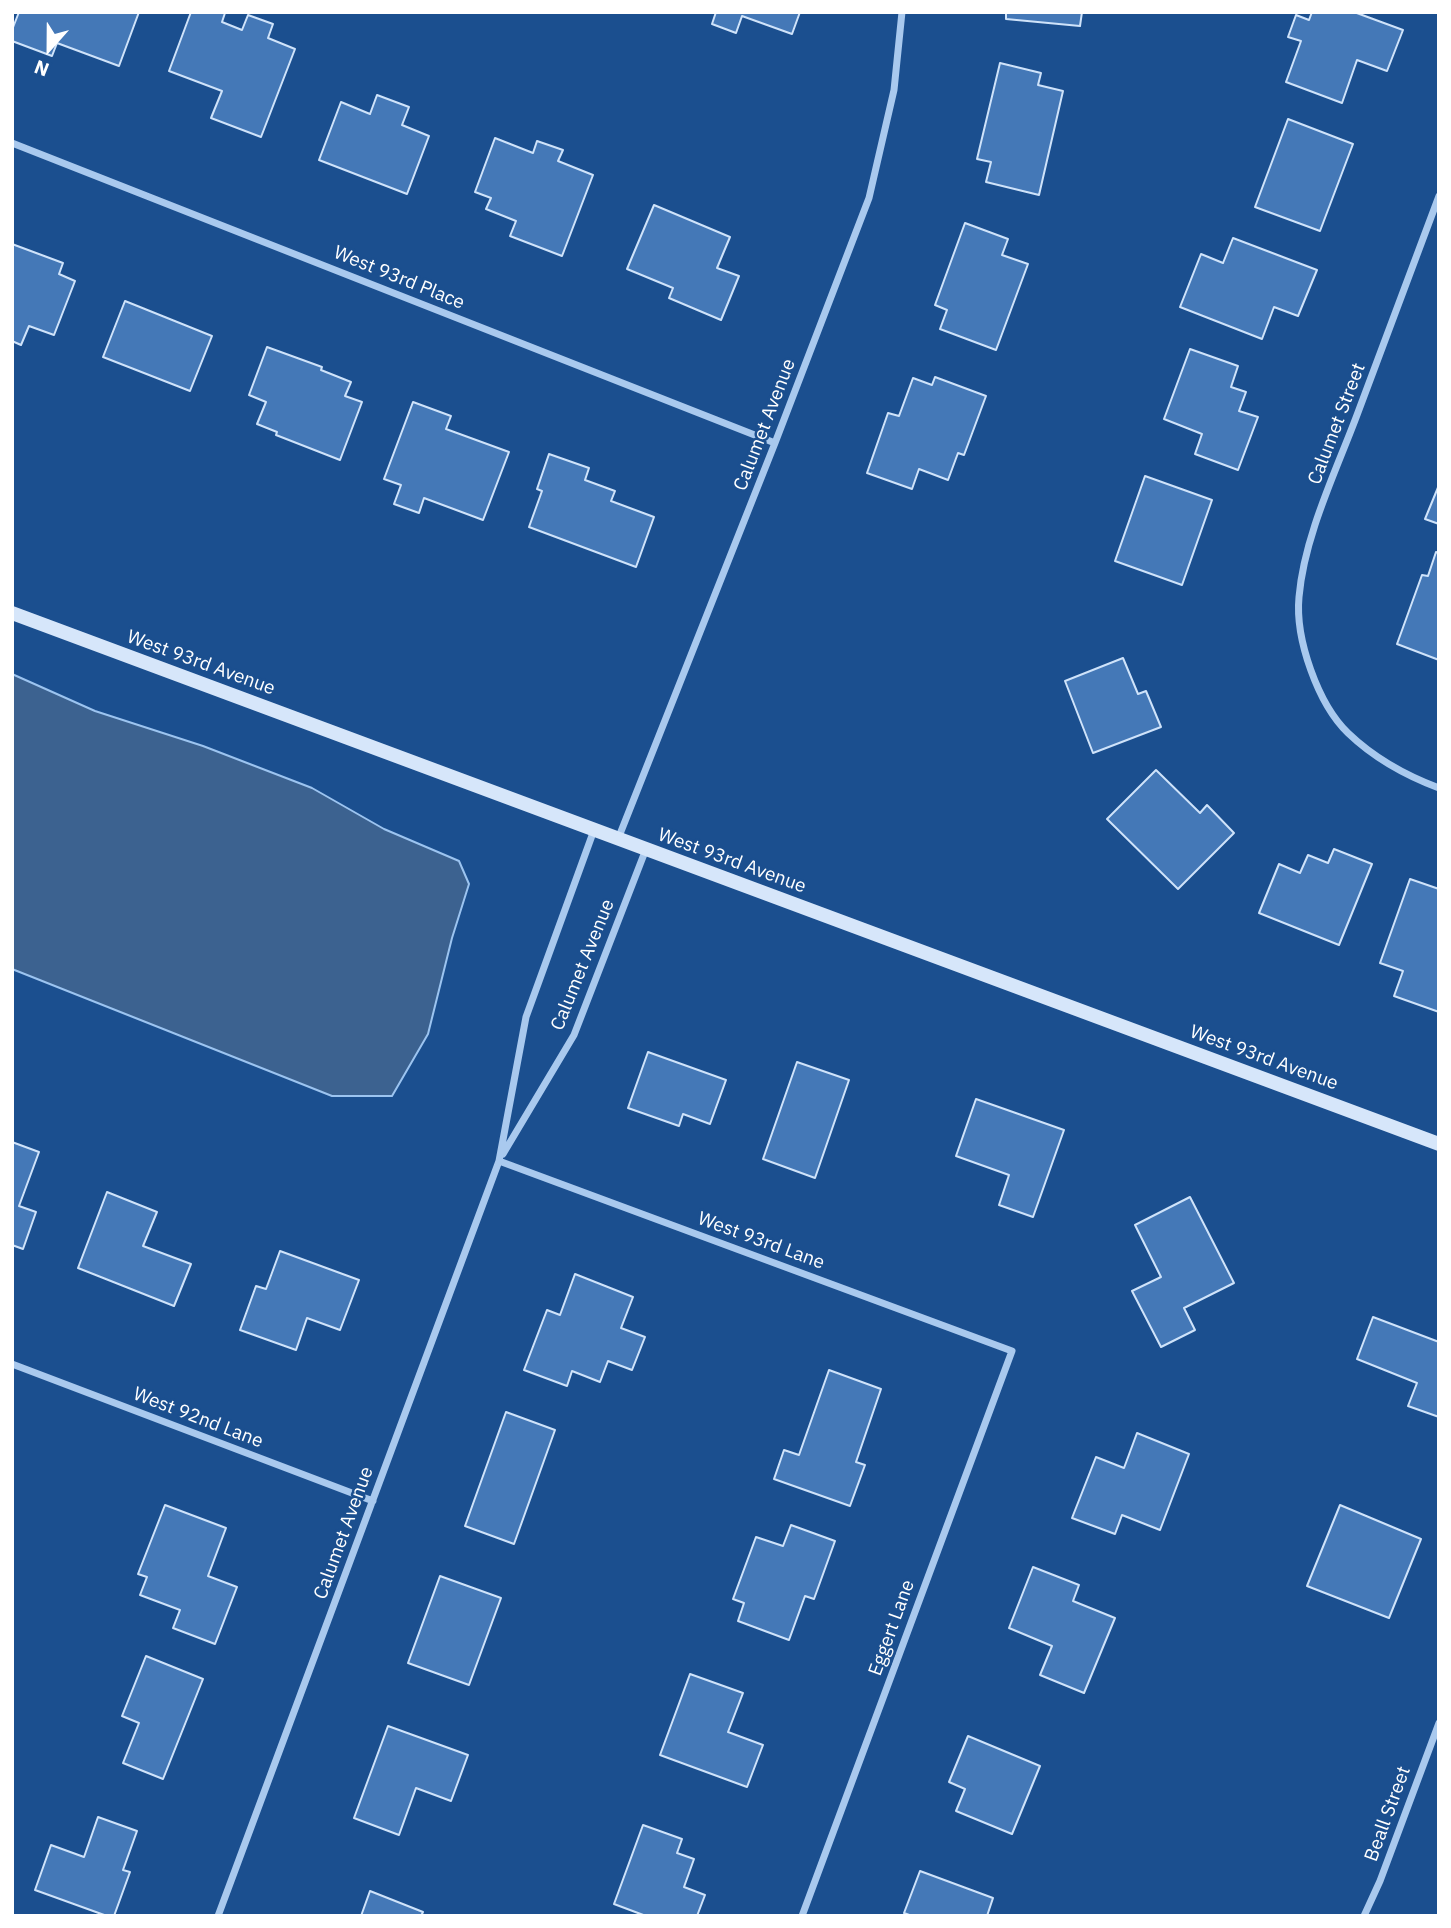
<!DOCTYPE html>
<style>
body{margin:0}
#map{position:relative;width:1451px;height:1928px;overflow:hidden;background:#1b4f8f;font-family:"IBM Plex Sans",sans-serif}
canvas{display:block}
.frame{position:absolute;inset:0;border:14px solid #fff;pointer-events:none}
.north{position:absolute;left:14px;top:14px;width:70px;height:70px;-webkit-text-stroke:5px #1b4f8f;paint-order:stroke;rotate:201deg;font-size:19px;font-weight:700;line-height:28px;text-align:center;color:#fff}
.north::after{content:'';display:block;margin:auto;width:24px;height:32px;background:#fff;clip-path:polygon(50% 0,100% 100%,50% 72%,0 100%)}
</style>
<div id="map">
<canvas width="1451" height="1928"></canvas>
<div class="frame"></div>
<div class="north">N</div>
</div>
<script>
const c = document.querySelector('canvas').getContext('2d');
c.lineJoin = 'round';
function fill(path, color) { c.fillStyle = color; c.fill(path, 'evenodd'); }
function strokePath(path, color, width, dash) { c.strokeStyle = color; c.lineWidth = width; c.lineCap = dash ? 'butt' : 'round'; c.setLineDash(dash || []); c.stroke(path); }
function drawText(font, color, halo, rows, align = 'center') {
  c.font = font + ' "IBM Plex Sans",sans-serif'; c.lineWidth = 5; c.setLineDash([]); c.textBaseline = 'middle'; c.strokeStyle = halo; c.fillStyle = color; for (const [text, x, y, turn = 0] of rows) {
    c.save(); c.translate(x, y); c.rotate((+turn || 0) * Math.PI / 180); c.textAlign = isNaN(turn) ? turn : align; if (halo) c.strokeText(text, 0, 0); c.fillText(text, 0, 0); c.restore();
  }
}
const water = new Path2D(`
 M12 674 95 711 203 746 312 788 384 829 459 861 469 884 452 938 428 1034 392 1096H332L12 969Z`);
fill(water, '#3c6290');
strokePath(water, '#9cc4f0', 2);
const building = new Path2D(`
 M19 12H139L119 66 57 43 52 56 12 41V30Z
 M191 12H222L225 13 222 22 242 30 248 15 273 24 268 38 295 49 261 137 211 118 222 91 169 71Z
 M716 12H800L792 34 742 16 736 33 712 24Z
 M1006 12H1082L1080 26 1006 19Z
 M1312 12H1354L1403 30 1387 71 1357 60 1342 103 1286 82 1301 41 1288 37 1296 15 1309 20Z
 M1000 63 1041 73 1038 85 1063 91 1039 195 986 182 991 162 977 159Z
 M377 95 409 107 402 125 429 136 407 194 319 160 341 102 370 114Z
 M1288 119 1353 144 1320 231 1255 207Z
 M495 138 533 153 537 141 563 150 558 161 593 175 562 256 510 236 516 221 486 209 491 198 475 192Z
 M654 205 730 237 717 268 739 276 721 320 669 298 673 288 627 269Z
 M965 223 1008 239 1002 255 1028 264 996 350 940 329 947 310 935 305Z
 M1233 238 1317 270 1298 316 1274 307 1262 339 1180 307 1201 254 1223 263Z
 M12 244 63 263 59 274 75 281 54 335 29 326 21 345 12 341Z
 M125 301 212 336 190 391 103 357Z
 M267 347 322 367 321 370 351 382 345 396 362 402 340 460 276 435 277 432 257 424 266 402 249 395Z
 M1190 349 1238 366 1231 387 1246 392 1239 411 1258 417 1238 470 1195 454 1202 434 1164 419Z
 M935 377 986 396 964 455 958 453 948 480 919 469 912 489 867 473 888 413 899 416 913 378 932 385Z
 M413 402 451 416 446 429 509 452 483 520 424 498 419 513 394 504 401 485 384 479Z
 M549 454 589 468 585 480 615 491 611 501 654 517 636 567 529 527 542 491 537 489Z
 M1145 476 1212 500 1182 585 1115 561Z
 M1439 485V524L1425 519Z
 M1436 552 1439 553V660L1397 644 1422 575 1428 576Z
 M1123 658 1138 694 1146 691 1161 727 1093 753 1065 681Z
 M1156 770 1200 813 1207 805 1234 833 1178 889 1107 819Z
 M1334 849 1372 864 1339 945 1259 913 1279 864 1300 873 1308 855 1328 863Z
 M1410 879 1439 889V1012L1394 996 1403 971 1380 963Z
 M648 1052 726 1080 710 1124 683 1114 679 1126 628 1108Z
 M797 1062 849 1080 815 1178 763 1159Z
 M976 1099 1064 1130 1033 1217 999 1205 1009 1175 956 1156Z
 M12 1142 39 1152 19 1206 36 1212 23 1249 12 1245Z
 M107 1192 157 1212 143 1246 191 1264 174 1306 78 1268Z
 M1190 1197 1234 1283 1184 1308 1195 1330 1161 1347 1132 1291 1161 1277 1135 1225Z
 M280 1251 359 1280 340 1330 307 1318 296 1350 240 1330 256 1286 266 1289Z
 M575 1274 633 1297 621 1328 645 1337 632 1370 608 1361 600 1382 572 1371 567 1386 524 1370 547 1310 560 1315Z
 M1373 1317 1439 1342V1417L1408 1406 1417 1383 1357 1359Z
 M829 1370 881 1389 856 1462 865 1465 850 1506 774 1479 784 1450 799 1455Z
 M506 1412 555 1430 514 1544 465 1526Z
 M1137 1433 1189 1454 1160 1530 1122 1515 1115 1534 1072 1518 1096 1457 1124 1468Z
 M165 1505 226 1528 208 1576 237 1587 215 1644 173 1628 180 1610 140 1595 147 1577 138 1574Z
 M1340 1505 1421 1539 1389 1618 1307 1586Z
 M791 1525 835 1541 814 1599 805 1596 789 1640 738 1621 744 1603 733 1599 756 1537 783 1546Z
 M1033 1567 1079 1585 1073 1601 1115 1618 1084 1693 1040 1675 1052 1646 1009 1628Z
 M440 1576 501 1598 469 1685 408 1663Z
 M146 1656 203 1679 163 1779 123 1763 139 1723 122 1716Z
 M690 1674 743 1693 728 1732 763 1745 747 1787 660 1755Z
 M388 1726 468 1755 451 1801 416 1788 399 1835 354 1818Z
 M968 1736 1040 1766 1012 1834 956 1811 965 1789 949 1782Z
 M98 1817 137 1831 123 1870 130 1872 114 1916H107L35 1890 51 1845 84 1857Z
 M643 1825 682 1839 677 1853 694 1859 684 1887 705 1895 697 1916H646L614 1904Z
 M920 1871 993 1898 987 1916H912L904 1913Z
 M370 1891 423 1912 421 1916H361Z`);
fill(building, '#4478b7');
strokePath(building, '#cfe3fa', 2);
strokePath(new Path2D(`
 M12 143 775 443
 M1439 196C1412 269 1385 342 1357 415 1336 471 1304 537 1299 597 1295 639 1318 704 1348 733 1373 757 1407 776 1439 788
 M618 839 775 443 869 198 894 90 902 12
 M503 1154 574 1035 646 849
 M499 1161 1012 1351 802 1916
 M12 1364 373 1501
 M218 1916 499 1161 526 1017 594 830
 M1364 1916 1380 1881 1439 1723`), '#a9c9ee', 7);
strokePath(new Path2D(`
 M12 613 1439 1144`), '#d6e6fa', 14);
drawText('19px', '#fff', '#1b4f8f', [
 ["West 93rd Place",399,278,22],
 ["Calumet Street",1337,424,-69],
 ["Calumet Avenue",765,425,-69],
 ["West 93rd Avenue",201,663,20],
 ["West 93rd Avenue",732,861,20],
 ["Calumet Avenue",583,965,-68],
 ["West 93rd Avenue",1264,1058,20],
 ["West 93rd Lane",761,1241,20],
 ["West 92nd Lane",198,1418,21],
 ["Calumet Avenue",344,1533,-70],
 ["Eggert Lane",892,1628,-70],
 ["Beall Street",1388,1814,-70]
]);
</script>
